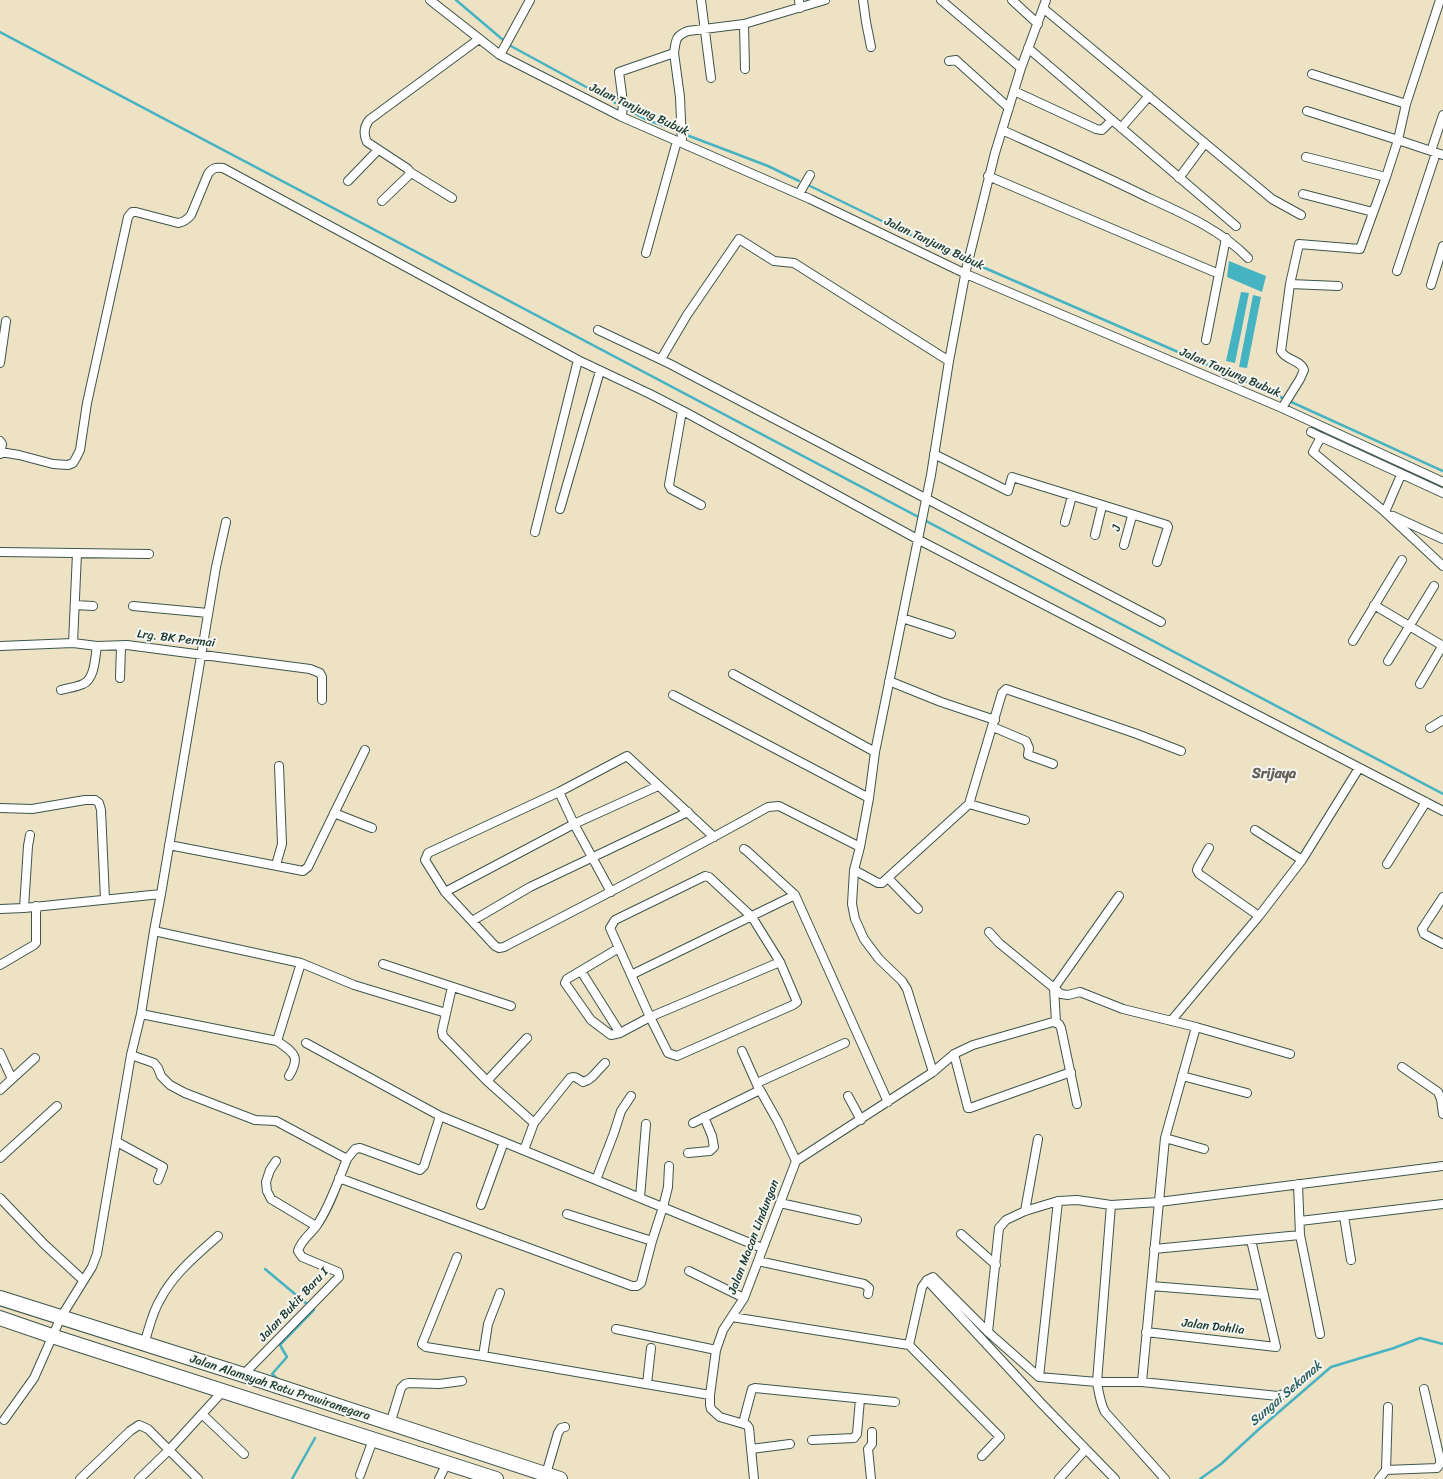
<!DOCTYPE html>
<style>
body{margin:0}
canvas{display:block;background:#eee2c5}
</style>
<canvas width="1443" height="1479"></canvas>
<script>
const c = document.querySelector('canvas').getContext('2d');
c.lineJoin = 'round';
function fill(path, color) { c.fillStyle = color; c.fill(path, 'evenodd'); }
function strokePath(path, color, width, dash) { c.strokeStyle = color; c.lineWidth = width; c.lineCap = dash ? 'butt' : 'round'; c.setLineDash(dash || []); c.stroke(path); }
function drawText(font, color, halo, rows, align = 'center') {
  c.font = font + ' Sriracha,sans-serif'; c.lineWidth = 4; c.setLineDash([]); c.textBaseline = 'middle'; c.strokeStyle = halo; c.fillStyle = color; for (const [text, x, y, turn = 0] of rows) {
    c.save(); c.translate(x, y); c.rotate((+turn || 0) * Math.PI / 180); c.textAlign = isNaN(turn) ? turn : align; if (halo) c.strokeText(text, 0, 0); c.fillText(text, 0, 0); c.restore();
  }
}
fill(new Path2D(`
 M1229 261 1266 276 1262 292 1227 277Z
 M1241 292 1249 293 1235 363 1226 361Z
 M1253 295 1261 297 1247 368 1239 367Z`), '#46b3c2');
strokePath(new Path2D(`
 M456 0 509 45 645 119 680 132
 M0 32 1443 794
 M684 134 768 166 799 181
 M808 185 925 242 1254 385 1443 471
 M265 1269 307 1304
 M280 1381 272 1374 287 1357 280 1345 314 1310
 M292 1479 315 1438
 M1200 1479 1221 1464 1258 1430 1331 1367 1394 1348 1420 1338 1443 1344`), '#46b3c2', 2.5);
const minor = new Path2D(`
 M430 0 500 55 622 117 810 199 966 274 1282 408 1443 482
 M701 0 711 78
 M799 0 800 8
 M863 0 866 22 871 47
 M941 0 1021 68
 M1012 0 1038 24
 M1440 0 1406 104 1398 140 1443 155
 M1043 8 1272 199 1301 215
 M744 24 745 69
 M1028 48 1236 226
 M674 53 680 97 682 143
 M500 55 530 0
 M949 61 956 60 958 62 1009 108
 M1312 74 1406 104
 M1014 91 1096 129 1102 130 1112 120
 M622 117 623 102 619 72 674 53C676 40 675 36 688 31L744 24 825 0
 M1121 128 1149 96
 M1002 130C1051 152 1101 174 1149 198 1184 214 1221 230 1248 258
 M1431 151 1443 115
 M1306 157 1386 177
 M410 172 452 198
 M988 176 1219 274
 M1179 178 1205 143
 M348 181 378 150
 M799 194 810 175
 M1303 194 1373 212
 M382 201 408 176 410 172 408 169 367 142C363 134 364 127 369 120L479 39
 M646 253 677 141
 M1397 271 1436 153
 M1290 284 1338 286
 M1431 285 1443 246
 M598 330 670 364 1161 622
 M1206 340 1226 238
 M661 359 687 315 739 239 774 261 794 263 949 361
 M0 363 6 321
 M1282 408 1300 379 1304 370C1301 360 1285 360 1281 351L1290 284 1299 244 1360 249 1386 177 1398 140 1307 111
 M682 411 669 485 671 489 701 505
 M1311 432 1321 437
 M0 441 2 444 0 454
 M0 452 19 455 53 464 68 465 73 463 76 458 80 450 87 403 128 217 132 212H136L178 223C184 222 187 220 191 215L208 174C212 168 216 167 223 168L578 360 650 394 685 412 919 540 1443 811
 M934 454 1008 491 1012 477 1167 525 1168 527 1157 562
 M1443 493 1321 437 1313 452 1385 512 1443 566
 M560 509 600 371
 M1385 512 1401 475
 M1393 516 1443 539
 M1065 522 1072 496
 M535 532 578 360
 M1095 535 1102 506
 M1124 545 1132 516
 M0 552 149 554
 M75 605 93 606
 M1374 605 1443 646
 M133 606 208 613
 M902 618 951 634
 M1353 641 1402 560
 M73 643 77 553
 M0 646 73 643 97 646 127 645 310 669 320 673 322 677V700
 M1388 661 1434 586
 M733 674 875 752
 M120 678 121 646
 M889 681 941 702 995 720
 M1420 684 1443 645
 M61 690C68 688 77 687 83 684 95 679 95 657 97 646
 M673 695 869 798
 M993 727 1026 741 1029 748 1028 755 1053 764
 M1430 728 1443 720
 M559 792 574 824 611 892
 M969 804 1025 820
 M0 808 32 809 85 800H95L99 803 101 810 105 899
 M334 813 372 828
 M1255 830 1302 860
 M714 837 627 756 559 792 428 853 425 860 445 892 495 946 499 948 504 947C593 901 681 856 768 807L779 806 860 847
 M169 845 303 871 308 867 365 750
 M1209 848 1198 867 1197 870 1199 874 1259 916
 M744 849 747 851 795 895 888 1102
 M1387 864 1426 802
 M276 865 282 844 279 766
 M854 870 878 883H882L969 804 1002 693 1006 689 1137 734 1181 751
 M705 876 709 877 752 917 780 962 797 1002 793 1005 677 1056 668 1053 650 1017 610 928 615 920Z
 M888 878 918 909
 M445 892 574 824 658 786
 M1119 896 1054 988 1061 994 1068 995 1080 992 1123 1009 1196 1027 1165 1138 1142 1382
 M1443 897 1422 929 1424 934 1443 944
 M24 908 28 846 30 835
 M0 909 24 908 161 894
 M472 921 530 887 688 812
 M154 931 301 963 354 985 446 1013
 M989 932 999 943 1054 988 1056 1022
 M619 948 567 979 565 983 591 1020 611 1035 620 1033 650 1017 780 962
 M383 964 511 1006
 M0 965 34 945 36 943V906
 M581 971 620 1033
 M631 975 795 895
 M452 987 442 1031 443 1036 487 1081 534 1123 524 1150
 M141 1014 277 1041 301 963
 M1171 1021 1259 916 1302 860 1359 768
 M1196 1027 1290 1054
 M277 1041C294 1053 301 1056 289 1076
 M306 1043 440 1116
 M742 1051 758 1087
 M0 1053 12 1079
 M954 1054 968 1108H970L1071 1072
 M131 1055 154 1063 158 1068 161 1076 170 1085 185 1093 255 1120 276 1121 347 1159 355 1149 360 1148 420 1170 424 1166 440 1116 762 1248
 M1402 1067 1438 1092 1441 1099 1443 1114
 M933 1072 907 989 902 981 879 959 864 939 855 919 852 904 854 870 860 847 869 798 875 752 931 475 949 361 966 270 995 153 1021 68 1046 0
 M1182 1076 1247 1093
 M487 1081 527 1038
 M757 1083 845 1043
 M0 1090 35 1058
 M848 1096 861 1120
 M534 1123 570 1078C575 1075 578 1079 583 1082L588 1080 592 1077 605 1063
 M693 1123 760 1090 778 1122 796 1161
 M1165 1138 1204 1149
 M117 1142 163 1167 158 1180
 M688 1153 710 1151 714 1147 712 1136 704 1117
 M0 1158 57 1106
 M276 1161 270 1170 266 1182 267 1191 271 1199 316 1226
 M339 1178 632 1286H637L641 1283 652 1241 663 1207 668 1187 669 1166
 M596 1180 614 1133 621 1111 631 1096
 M1298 1184 1300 1235 1320 1334
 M0 1198 44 1244 83 1280
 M640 1198 646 1124
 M780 1203 857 1220
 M481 1205 504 1142
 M1111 1205 1097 1382C1099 1393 1100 1403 1105 1412L1165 1479
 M1025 1211 1038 1139
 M567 1214 652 1241
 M1344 1216 1351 1260
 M1300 1221 1443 1204
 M961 1234 996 1265
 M1154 1249 1300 1235
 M457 1257 422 1344 426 1347 483 1356
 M758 1261 864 1284 869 1288 868 1294
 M689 1271 744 1298
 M927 1280 1041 1403 1115 1479
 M1151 1286 1264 1295
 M500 1293 488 1324 483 1356 710 1395
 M732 1317 909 1345 1000 1437 982 1456
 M616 1329 716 1350
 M988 1332 999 1228 1006 1220 1025 1211 1058 1201 1077 1200 1111 1205 1159 1202 1443 1166
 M1146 1332 1276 1347 1251 1240
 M144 1344C149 1329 152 1313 160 1300 173 1274 197 1255 218 1236
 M909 1345 922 1287 927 1280 933 1277 988 1332 1039 1377 1097 1382H1142L1278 1396 1284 1394
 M243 1375 339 1277 338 1272 302 1257 298 1251C301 1240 311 1234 317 1225 330 1206 338 1181 347 1159
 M1039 1377 1058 1201
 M647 1384 651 1348
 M202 1414 244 1454
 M4 1420 34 1378 61 1317 92 1267 97 1254 131 1055 141 1014 154 931 161 894 216 567 226 522
 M743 1423 752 1389 755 1388 895 1402
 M390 1424 401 1388 405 1384 409 1383 439 1384 462 1381
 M812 1440 854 1438 857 1434 860 1399
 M751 1449 790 1444
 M1386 1470 1437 1468 1440 1464V1459L1424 1389
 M546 1474 558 1433 561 1428 565 1427
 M360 1475 373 1440
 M80 1479 130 1431 139 1425 148 1429 169 1450 139 1479
 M198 1479 169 1450 223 1391
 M439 1479 447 1463
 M754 1479 749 1428 747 1425 720 1417 711 1409 710 1405V1395L716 1350 723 1330 744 1298 796 1161 933 1072 954 1054 973 1045 1053 1022 1059 1024 1061 1028 1077 1104
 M871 1479 868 1449 872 1444V1432
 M1059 1479 1086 1449
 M1379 1479 1386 1470 1388 1407`);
const trunk = new Path2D(`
 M0 1298 250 1377 560 1479
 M0 1318 58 1338 496 1479`);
strokePath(minor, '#3e564a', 10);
strokePath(trunk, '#3e564a', 16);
strokePath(minor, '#fff', 8);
strokePath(trunk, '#fff', 14);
drawText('12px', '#1f3d34', '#f6f6f2', [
 ["Jalan Tanjung Bubuk",639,110,25],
 ["Jalan Tanjung Bubuk",934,244,25],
 ["Jalan Tanjung Bubuk",1230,373,23],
 ["J",1117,528,-76],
 ["Lrg. BK Permai",176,639,7],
 ["Jalan Macan Lindungan",754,1237,-69],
 ["Jalan Bukit Baru I",294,1305,-47],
 ["Jalan Dahlia",1213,1327,7],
 ["Jalan Alamsyah Ratu Prawiranegara",280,1388,18]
]);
drawText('italic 13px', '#2b605f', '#f6f6f2', [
 ["Sungai Sekanak",1286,1394,-41]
]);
drawText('bold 14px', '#666158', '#f6f6f2', [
 ["Srijaya",1274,774]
]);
</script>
